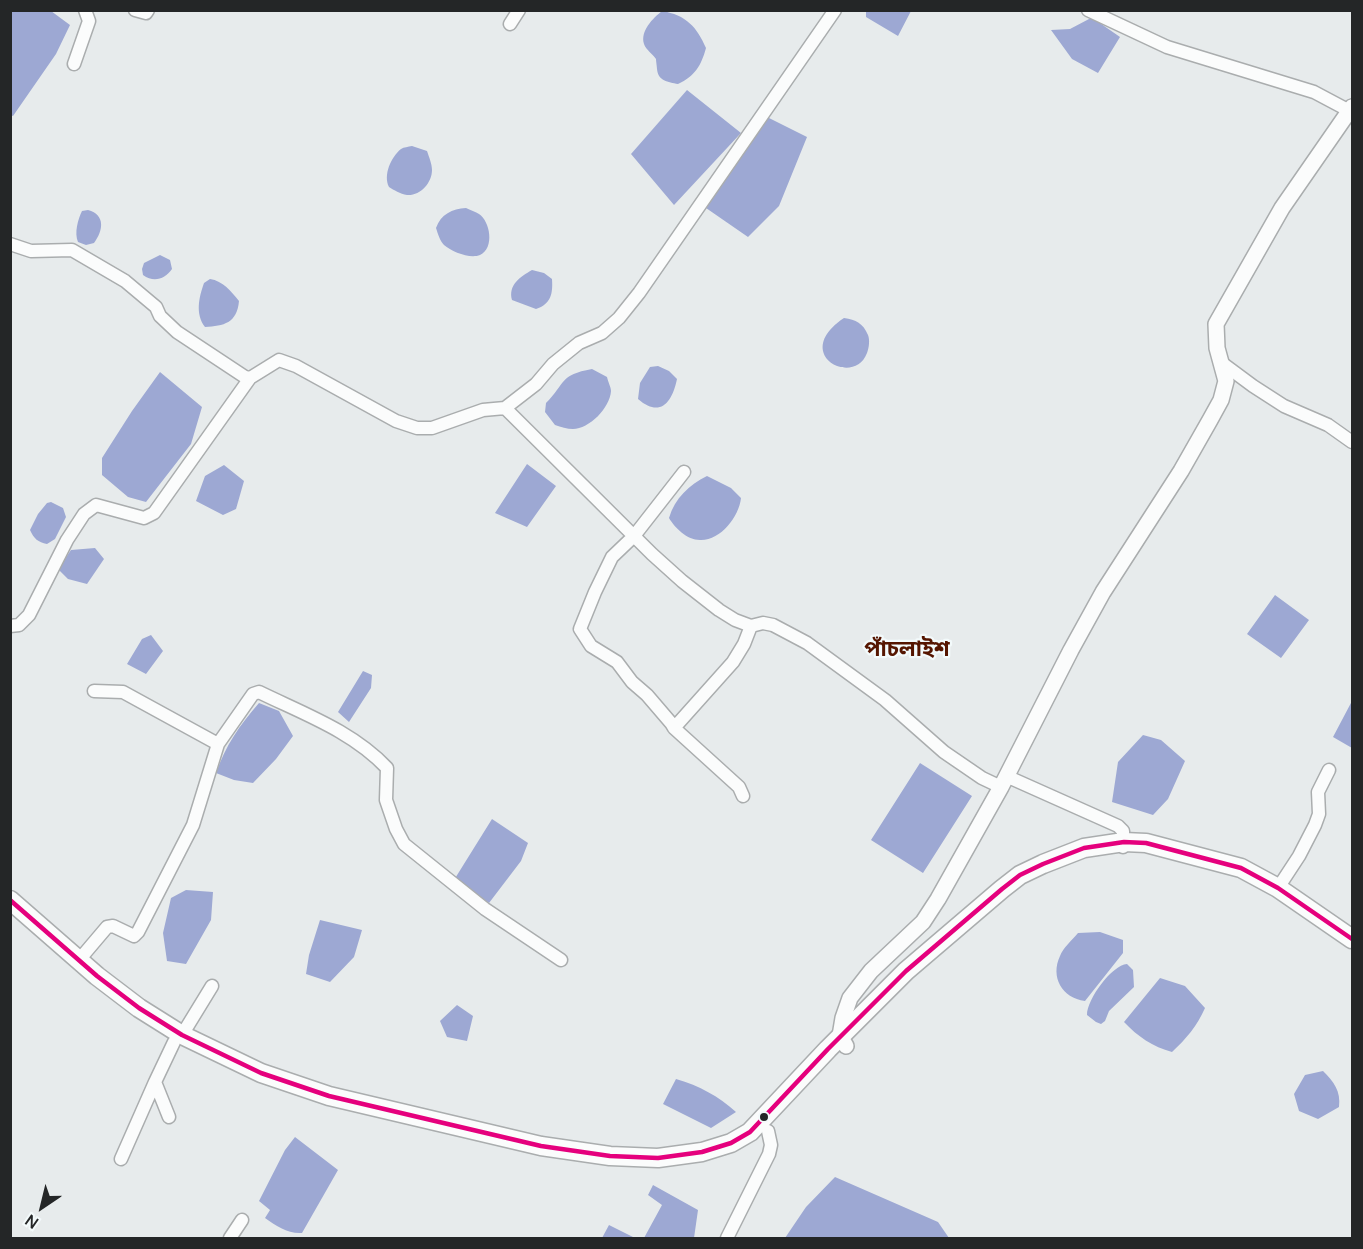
<!DOCTYPE html>
<meta charset="utf-8">
<style>
body{margin:0}
#map{position:relative;width:1363px;height:1249px;overflow:hidden;background:#e7ebec;font-family:Manrope,sans-serif}
canvas{display:block}
.frame{position:absolute;inset:0;border:12px solid #242627;pointer-events:none}
.north{position:absolute;left:12px;top:1177px;width:60px;height:60px;-webkit-text-stroke:4px #f3fafb;paint-order:stroke;rotate:215deg;font-size:16px;font-weight:700;line-height:24px;text-align:center;color:#242627}
.north::after{content:'';display:block;margin:auto;width:21px;height:27px;background:#242627;clip-path:polygon(50% 0,100% 100%,50% 72%,0 100%)}
</style>
<div id="map">
<canvas width="1363" height="1249"></canvas>
<div class="frame"></div>
<div class="north">N</div>
</div>
<script>
const c = document.querySelector('canvas').getContext('2d');
c.lineJoin = 'round';
function fill(path, color) { c.fillStyle = color; c.fill(path, 'evenodd'); }
function strokePath(path, color, width, dash) { c.strokeStyle = color; c.lineWidth = width; c.lineCap = dash ? 'butt' : 'round'; c.setLineDash(dash || []); c.stroke(path); }
function drawText(font, color, halo, rows, align = 'center') {
  c.font = font + ' Manrope,"Noto Sans Bengali",sans-serif'; c.lineWidth = 4.5; c.setLineDash([]); c.textBaseline = 'middle'; c.strokeStyle = halo; c.fillStyle = color; for (const [text, x, y, turn = 0] of rows) {
    c.save(); c.translate(x, y); c.rotate((+turn || 0) * Math.PI / 180); c.textAlign = isNaN(turn) ? turn : align; if (halo) c.strokeText(text, 0, 0); c.fillText(text, 0, 0); c.restore();
  }
}
fill(new Path2D(`
 M10 11H51L70 25 56 54 13 116 10 115Z
 M662 11C686 15 697 27 706 48 701 66 695 76 678 84 668 82 658 81 657 69 657 67 656 61 656 59 653 54 646 50 644 44 640 31 653 18 662 11Z
 M866 11V10L911 11 898 36 866 17Z
 M1089 19H1094L1120 37 1098 73 1072 59 1051 30 1070 29Z
 M687 90 741 133 674 205 631 154Z
 M767 117 807 137 779 206 748 237 706 208Z
 M412 146 427 151C429 157 432 164 432 170 432 183 420 196 407 195 400 194 394 190 389 187 383 175 391 157 401 149 404 147 408 147 412 146Z
 M466 208C470 210 476 212 479 214 490 221 495 248 480 255 470 259 452 252 444 245 440 241 438 234 436 228 441 214 452 209 466 208Z
 M88 210C106 215 103 231 94 243L86 245 78 242C74 233 78 219 82 211Z
 M160 255 170 260 172 269C165 279 154 283 143 275L142 269 144 263Z
 M532 270 544 273 552 279C553 294 551 304 536 309L512 300C508 285 520 277 532 270Z
 M210 279C223 281 231 291 239 301 237 323 224 326 205 327 195 314 199 297 204 283Z
 M844 318C856 320 863 323 868 335 870 340 869 348 867 353 854 388 790 354 844 318Z
 M658 366 669 371 677 379C672 403 660 418 638 399L640 383 650 367Z
 M592 369 607 377C608 382 611 387 611 391 610 408 589 429 573 429 567 429 561 427 555 425L545 412 546 403C566 383 559 375 592 369Z
 M160 372 202 407 191 444 146 502 128 497 102 475V458L132 411Z
 M527 464 556 486 527 527 495 513Z
 M224 465 244 481 236 509 223 515 196 501 205 476Z
 M707 476 731 488 741 498C739 517 720 541 700 540 687 540 675 528 669 518 675 498 689 485 707 476Z
 M51 502 63 508 66 517 55 539 47 544C38 542 34 539 30 530L38 514 47 503Z
 M95 548 104 559 87 584 68 579 58 569 71 550Z
 M1275 595 1309 620 1281 658 1247 634Z
 M151 635 163 651 146 674 127 664 142 639Z
 M363 671 372 675 371 688 349 722 338 712Z
 M1352 701V748L1333 737Z
 M259 703 279 711 293 736 276 759 253 783 234 780 216 773C226 745 239 726 259 703Z
 M1143 735 1161 740 1185 761 1168 799 1153 815 1112 802 1118 762Z
 M920 763 972 796 923 873 871 840Z
 M492 819 528 843 521 861 489 903 454 880Z
 M186 890 213 892 211 920 186 964 167 961 163 933 171 898Z
 M320 920 362 930 354 957 330 982 306 974 309 955Z
 M1100 932 1123 940V953L1085 1001C1062 998 1050 977 1060 956 1063 948 1072 940 1078 933Z
 M1127 964 1133 970 1134 987 1109 1011 1105 1021 1101 1024 1096 1022 1087 1015C1087 999 1112 965 1127 964Z
 M1160 978 1185 986 1205 1008C1197 1026 1186 1039 1172 1052 1153 1047 1137 1036 1124 1022Z
 M457 1005 473 1016 467 1041 447 1037 440 1021Z
 M1323 1071C1334 1082 1341 1091 1339 1107L1318 1119 1299 1111 1294 1094 1305 1075Z
 M676 1079C700 1086 718 1096 736 1112L711 1128 663 1104Z
 M295 1137 338 1170 302 1233C288 1234 276 1226 265 1218L270 1210 259 1201 285 1150Z
 M835 1177 938 1222 949 1238H785L806 1207Z
 M653 1185 698 1210 694 1238H644L662 1205 648 1195Z
 M609 1225 635 1238H602Z`), '#9da8d3');
const minor = new Path2D(`
 M135 10 146 13 148 10
 M1088 10 1167 47 1314 92 1346 109
 M510 24 519 10
 M74 64 89 21 85 10
 M10 244 31 251 72 250 125 281 156 307 160 316 177 332 245 377 250 378 279 360 296 366 396 421 417 428H432L483 410 505 408 536 384 553 364 579 343 602 333 619 318 639 293 835 10
 M1222 363 1253 386 1284 406 1328 425 1352 442
 M505 408 652 554 682 581 719 610 735 620 751 626 763 623 773 625 807 643 885 700 944 752 982 778 1001 787
 M10 626 19 625 29 615 67 540 84 514 96 505 144 518 154 513 250 378
 M94 691 123 692 218 744
 M674 728 671 723 647 695 632 682 617 662 591 646 580 629 595 592 612 557 634 536 684 472
 M1006 776 1118 826 1123 831V847
 M743 796 739 787 674 728 733 662 744 644 751 626
 M1278 888 1299 856 1315 825 1319 814 1318 792 1329 770
 M79 960 107 927 113 926 134 936 138 932 193 825 218 744 253 694 259 692C304 714 352 731 387 768L386 800 396 829 404 844 485 909 561 960
 M182 1035 212 986
 M169 1117 155 1082 174 1042
 M121 1159 155 1082
 M230 1238 242 1220
 M727 1238 769 1154 771 1145 768 1131`);
const tertiary = new Path2D(`
 M846 1046 840 1036 843 1018 850 998 871 971 923 922 938 899 1001 787 1071 650 1103 592 1181 471 1210 420 1221 400 1226 381 1217 348 1216 324 1282 208 1352 107`);
const secondary = new Path2D(`
 M10 900 97 976 139 1008 182 1035 261 1073 329 1096 541 1146 610 1156 658 1158 702 1152 731 1143 750 1132 828 1049 906 971 1002 889 1020 875 1043 864 1084 848 1124 842 1146 843 1241 868 1278 888 1352 939`);
strokePath(minor, '#aaadae', 15);
strokePath(tertiary, '#aaadae', 18);
strokePath(secondary, '#aaadae', 21);
strokePath(minor, '#fbfcfc', 12);
strokePath(tertiary, '#fbfcfc', 15);
strokePath(secondary, '#fbfcfc', 18);
strokePath(new Path2D(`
 M10 900 97 976 139 1008 182 1035 261 1073 329 1096 541 1146 610 1156 658 1158 702 1152 731 1143 750 1132 828 1049 906 971 1002 889 1020 875 1043 864 1084 848 1124 842 1146 843 1241 868 1278 888 1352 939`), '#e5007d', 4.5);
for (const [x, y, r, color] of [
 [764,1117,5,"#242627"]
]) { const dot = new Path2D(); dot.arc(x, y, r, 0, 2 * Math.PI); c.fillStyle = color; c.fill(dot); strokePath(dot, '#f3fafb', 2); }
drawText('bold 22px', '#551500', '#f3fafb', [
 ["পাঁচলাইশ",907,650]
]);
</script>
